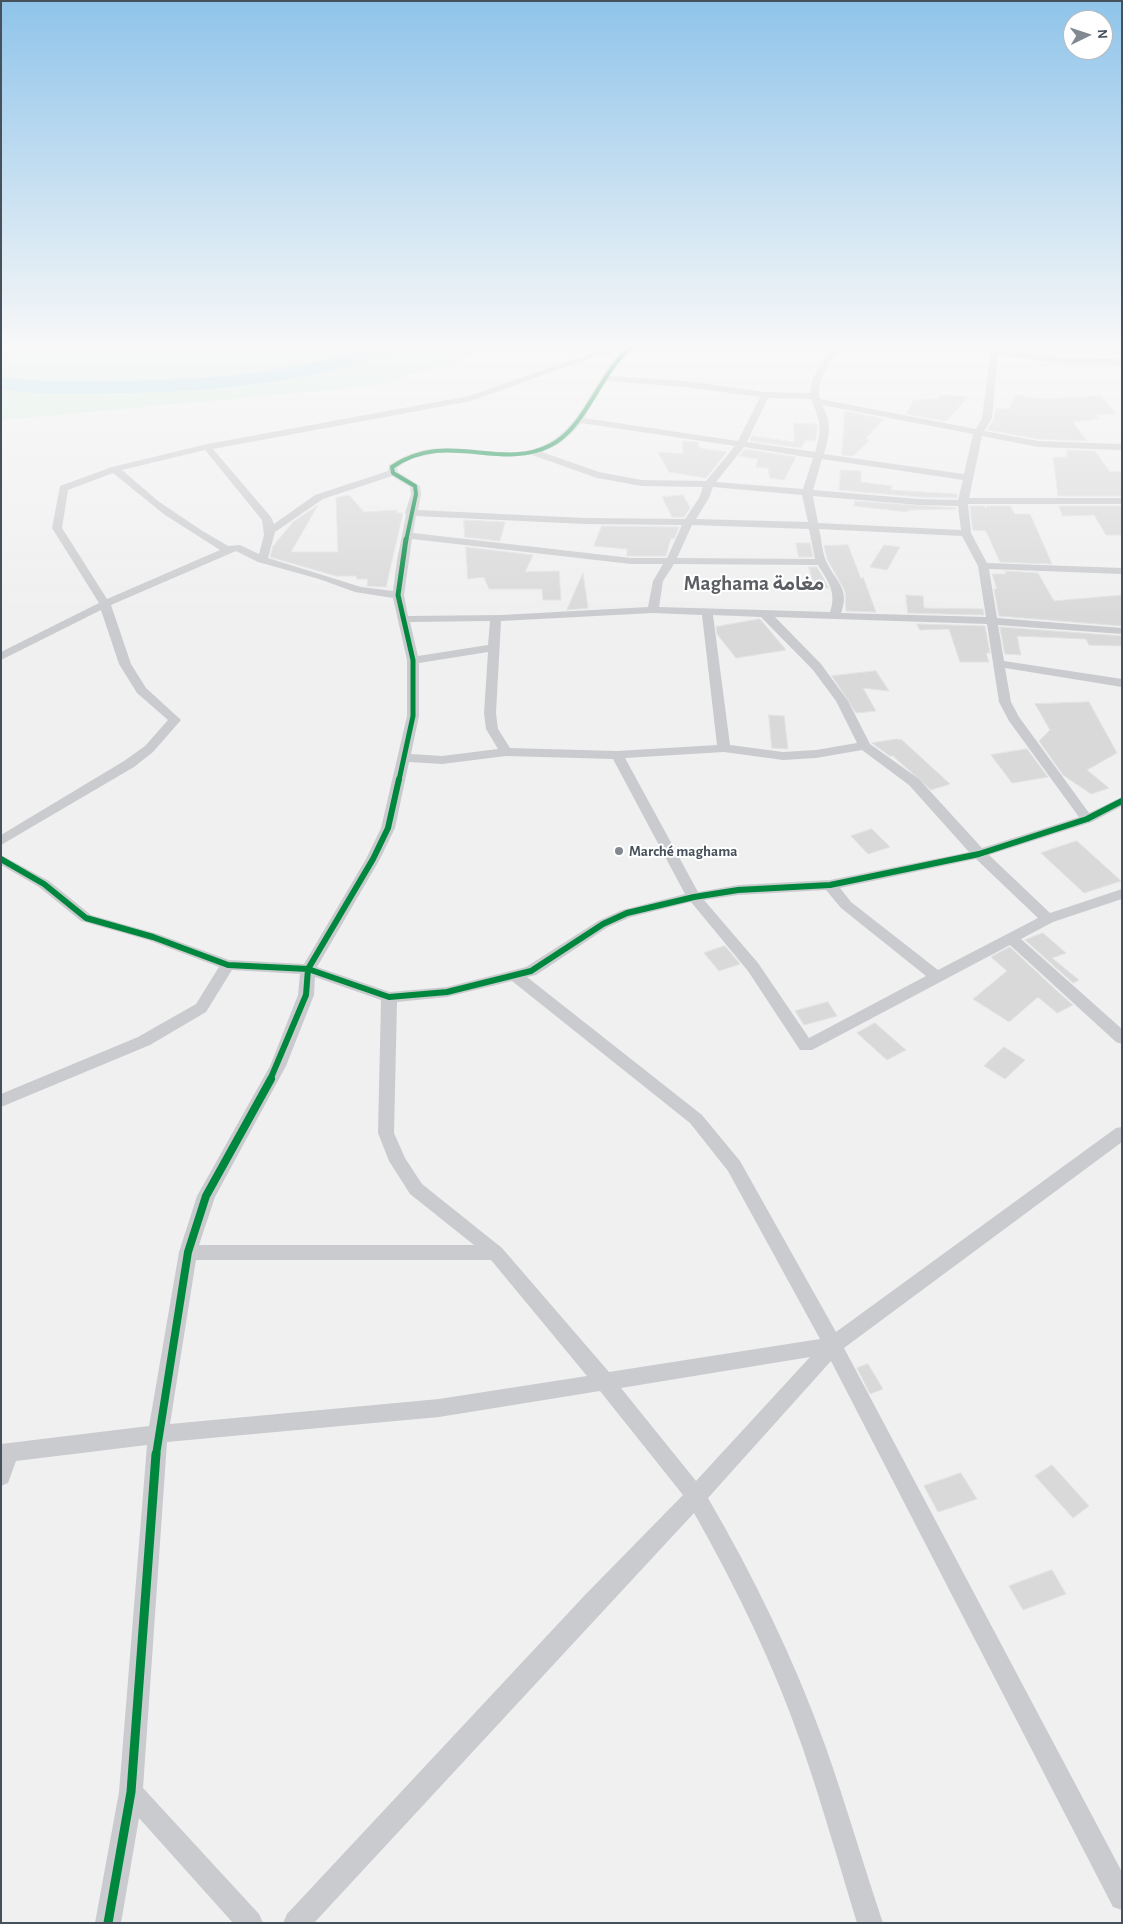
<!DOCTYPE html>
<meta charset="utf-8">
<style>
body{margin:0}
#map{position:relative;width:1123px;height:1924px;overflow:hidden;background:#f0f0f0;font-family:"Alegreya Sans",sans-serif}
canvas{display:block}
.frame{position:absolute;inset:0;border:2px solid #47515c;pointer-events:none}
.north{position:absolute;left:1063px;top:10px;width:50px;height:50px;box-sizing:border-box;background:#fff;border:1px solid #b5b9be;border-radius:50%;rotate:86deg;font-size:14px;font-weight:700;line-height:20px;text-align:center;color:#47515c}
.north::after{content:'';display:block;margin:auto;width:18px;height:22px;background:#828990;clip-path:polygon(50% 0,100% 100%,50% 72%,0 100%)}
</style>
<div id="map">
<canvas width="1123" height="1924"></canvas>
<div class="frame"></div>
<div class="north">N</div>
</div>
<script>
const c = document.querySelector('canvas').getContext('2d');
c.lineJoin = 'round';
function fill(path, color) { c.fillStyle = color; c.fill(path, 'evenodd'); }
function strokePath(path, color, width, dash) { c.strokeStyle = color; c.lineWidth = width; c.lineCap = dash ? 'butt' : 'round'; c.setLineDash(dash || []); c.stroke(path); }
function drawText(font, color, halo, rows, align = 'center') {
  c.font = font + ' "Alegreya Sans",Vazirmatn,sans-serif'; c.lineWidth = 4; c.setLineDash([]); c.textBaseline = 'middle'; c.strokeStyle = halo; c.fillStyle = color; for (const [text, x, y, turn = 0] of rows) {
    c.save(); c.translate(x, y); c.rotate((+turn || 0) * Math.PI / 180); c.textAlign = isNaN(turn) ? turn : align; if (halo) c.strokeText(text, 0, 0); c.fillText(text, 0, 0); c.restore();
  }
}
fill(new Path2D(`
 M1 348H477L468 357 374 386 1 420Z`), '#d4efe0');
fill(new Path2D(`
 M366 348H397L394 352C300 384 206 393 107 393 72 394 36 395 1 389V377C36 382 72 381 107 381 195 380 283 376 366 348Z`), '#a9dbec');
const building = new Path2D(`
 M939 395 968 397 946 421 906 414 914 400 939 399Z
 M1016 395 1041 399 1101 396 1116 414 1094 415 1099 419 1073 422 1087 441 1038 439 987 430 994 419 996 408 1009 409Z
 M845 411 884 419 865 439 870 440 853 456 842 455Z
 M794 423 817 424 816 441 806 440 801 448 750 441 752 436 794 442Z
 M683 441 698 442 699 448 727 452 706 478 669 472 658 452 683 454Z
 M745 449 796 457 784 480 770 478 768 468 756 467 758 459 739 456Z
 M1067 450 1095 451 1110 472 1122 471V496H1058L1053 457H1067Z
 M841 470 861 471V482L892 486 891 490 957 494V498L919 497 839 490Z
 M349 495 364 512 397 510V513H403L386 587 367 586 368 579H356L357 576H336L270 557 273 546 293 522 318 505 291 552H338L336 498Z
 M683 495 690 508 684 517H672L662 497Z
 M855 501 956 508V509L908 510V512L854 506Z
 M970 506H984L986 509 987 506H1010L1015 514H1030L1052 564 1000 562 986 531 973 530Z
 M1059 506H1122V535H1106L1094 515 1063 516Z
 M464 520 505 522 500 541 465 537Z
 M602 526 679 527 674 539 671 538 666 556H627V549L594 546Z
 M796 543H810L813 557H799Z
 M848 545 861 579 863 577 876 612 846 611 845 591 827 559 824 546Z
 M884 545 900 547 887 570 870 567Z
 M466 547 533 555 525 572 559 571 561 600H543L542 589H489L484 577 468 579Z
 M809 567H817L829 588H815Z
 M1005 571 1038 573 1054 601 1122 595V626L999 616 994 589H997L992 574H1006Z
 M583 573 588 608 567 610Z
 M906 595 923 596 924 608 983 609 984 615 908 613Z
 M760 619 786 650 736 658 717 634 716 627Z
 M917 624 985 626 990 653H986L989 662H960L949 629 920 630Z
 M1000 627 1122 636V646L1089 645 1086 639 1017 636 1021 655 1005 654Z
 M876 671 889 691 863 688 876 711 856 713 832 676Z
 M1089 702 1117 753 1087 770 1109 788 1091 794 1063 775 1039 741 1050 730 1035 704Z
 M769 715 784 716 788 749 772 748Z
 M897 739 902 740 950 784 931 790 892 755 891 757 872 743Z
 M1027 749 1048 777 1012 783 991 755Z
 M872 829 890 847 868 854 851 836Z
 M1077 841 1121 881 1084 893 1041 853Z
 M1043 933 1066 953 1052 958 1079 980 1073 983 1025 940Z
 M725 946 740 964 719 971 704 953Z
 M1010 947 1057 991 1073 1005 1057 1013 1038 997 1009 1022 973 999 1007 971 991 957Z
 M828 1002 837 1016 804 1025 795 1011Z
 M875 1023 906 1050 887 1060 857 1033Z
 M1004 1047 1025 1060 1005 1079 984 1066Z
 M868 1364 883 1389 870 1394 857 1368Z
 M1052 1465 1089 1506 1073 1518 1035 1476Z
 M961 1473 977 1499 938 1512 924 1486Z
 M1052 1570 1066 1594 1023 1610 1009 1586Z`);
fill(building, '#d9d9da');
strokePath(building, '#e1e2e3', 1);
fill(new Path2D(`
 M606 348H619L471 401 213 449 271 517 274 524 315 495 388 471 389 465C446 426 499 470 548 443 585 423 594 375 625 348H634L620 361 609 376 686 381 765 392 810 393 812 380 830 348H838C830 364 815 381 820 399L976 429 982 418 991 348 1067 358 1122 359V365L1067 364 998 355 992 418 984 431 1038 441 1122 444V450L1038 447 982 436 969 498H1122V504H968L971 533 987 563 1122 568V574L989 569 997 618 1122 628V634L998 625 1004 661 1122 679V687L1005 668 1011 702 1019 717 1089 813 1122 797V806L1092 822 989 855 1050 913 1122 889V899L1053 922 1021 939 1122 1029V1044L1116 1042 1010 945 812 1050H800L748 971 691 902 631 917 608 927 536 975 527 977 702 1115 740 1161 836 1332 1116 1128 1122 1127V1142L844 1348 1122 1872V1910L1113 1907 831 1361 708 1498C754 1577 794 1659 825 1745 846 1804 863 1864 883 1923H857C839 1864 822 1804 802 1746 774 1665 736 1587 694 1513L314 1923H283L287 1914 585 1595 683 1495 600 1391 439 1417 167 1442 143 1788 259 1914 263 1923H233L139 1818 121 1923H95L119 1792 147 1445 16 1461 8 1483 1 1486V1444L149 1426 179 1252 197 1196 270 1066 298 995 300 974 232 970 206 1012 150 1045 1 1107V1094L138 1037 196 1004 219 967 148 940 81 921 39 887 1 865V855L49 881 91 915 158 934 229 960 304 964 366 859 381 828 407 716V660L393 598 355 592 319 579 258 562 236 551 111 605 131 664 146 688 181 720 153 752 134 767 1 845V835L124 761 145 746 168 720 137 693 119 664 101 610 1 660V652L99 603 52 528 60 486 112 467 207 444 469 396ZM606 381 686 387 760 397 738 441 584 418ZM768 398 811 399C820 423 823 426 815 452L747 442ZM822 405 973 434 964 474 824 454C830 434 832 423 822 405ZM581 423 735 446 706 481 642 480 599 472 542 452C559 446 569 437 581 423ZM744 447 813 458 803 489 716 482ZM205 450 262 520 264 535 259 554 240 545 228 546 201 530 158 501 122 470ZM441 452 497 456 532 455 597 478 642 486 703 487 699 498 685 519 585 518 418 510 421 494 420 486 398 472 397 468 410 459ZM822 459 963 480 958 500 919 499 813 490ZM113 473 165 515 220 550 107 599 62 528 68 490ZM392 476 410 487 411 494 405 513 406 515 397 560 393 591 361 587 268 558 275 532 323 499ZM713 487 802 495 808 522 696 519 709 498ZM813 496 919 505 958 506 961 530 818 523ZM416 516 585 524 682 525 667 558H631L413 533ZM692 525 809 529 815 559 677 558ZM819 529 962 536 978 566 986 617 841 613C850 589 837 583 827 563 822 554 822 540 819 529ZM412 539 631 564H663L653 581 648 607 501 615 408 616 404 595ZM674 564 818 565C828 581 837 593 830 612L659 607 663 581ZM653 613 702 615 717 745 617 751 510 748 498 729 496 713 501 621ZM713 615 761 617 813 670 836 701 857 743 816 750 783 752 730 745ZM775 617 987 624 999 702 1009 721 1079 817 982 848 919 779 870 744 848 701 821 664ZM490 621 488 645 418 656 410 622ZM488 652 484 713 486 729 498 749 442 756 411 754 419 716V663ZM862 750 909 785 969 852 830 880 738 885 698 892 625 758 724 752 783 760 816 758ZM506 756 613 759 685 894 622 910 598 921 526 967 447 987 390 992 317 967 380 859 395 828 409 762 442 764ZM976 859 1038 918 938 970 851 902 840 888ZM826 890 841 908 926 976 809 1038 758 963 704 900 738 895ZM315 977 381 1000 378 1133 389 1161 410 1194 474 1245H199L215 1197 286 1066 314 995ZM512 981 690 1123 728 1171 820 1339 609 1372 502 1248 422 1184 405 1158 394 1133 397 1002 447 997ZM196 1260H491L587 1376 439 1399 170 1424ZM810 1357 696 1481 621 1388Z
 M1108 348H1118L1122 351V357Z`), '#cacbce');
strokePath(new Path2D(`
 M406 541 416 494 415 486 393 473 392 467C447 429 500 472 551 445 585 428 599 375 630 348`), '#00873e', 4);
strokePath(new Path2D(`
 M399 780 413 716V660L398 595 406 539`), '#00873e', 5);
strokePath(new Path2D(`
 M1 859 44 884 86 918 153 937 228 965 308 969 389 997 447 992 531 971 603 924 627 913 694 897 738 890 830 885 979 854 1087 819 1122 801
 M270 1080 306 995 308 969 373 859 388 828 399 779`), '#00873e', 6);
strokePath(new Path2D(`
 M156 1455 188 1252 206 1196 271 1079`), '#00873e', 8);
strokePath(new Path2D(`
 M108 1923 131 1792 156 1454`), '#00873e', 9);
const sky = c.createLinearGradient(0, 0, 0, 618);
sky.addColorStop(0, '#8fc4ea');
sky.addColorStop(0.56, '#f8f8f8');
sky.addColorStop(1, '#f8f8f800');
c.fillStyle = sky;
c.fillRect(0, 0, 1123, 618);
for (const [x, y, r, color] of [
 [619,851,5,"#828990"]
]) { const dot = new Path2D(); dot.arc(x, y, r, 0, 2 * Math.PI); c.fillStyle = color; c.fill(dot); strokePath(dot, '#fff', 2); }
drawText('bold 15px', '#47515c', '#fff', [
 ["Marché maghama",629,851]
], 'left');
drawText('bold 21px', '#5b5f64', '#fff', [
 ["Maghama مغامة",754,584]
]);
</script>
